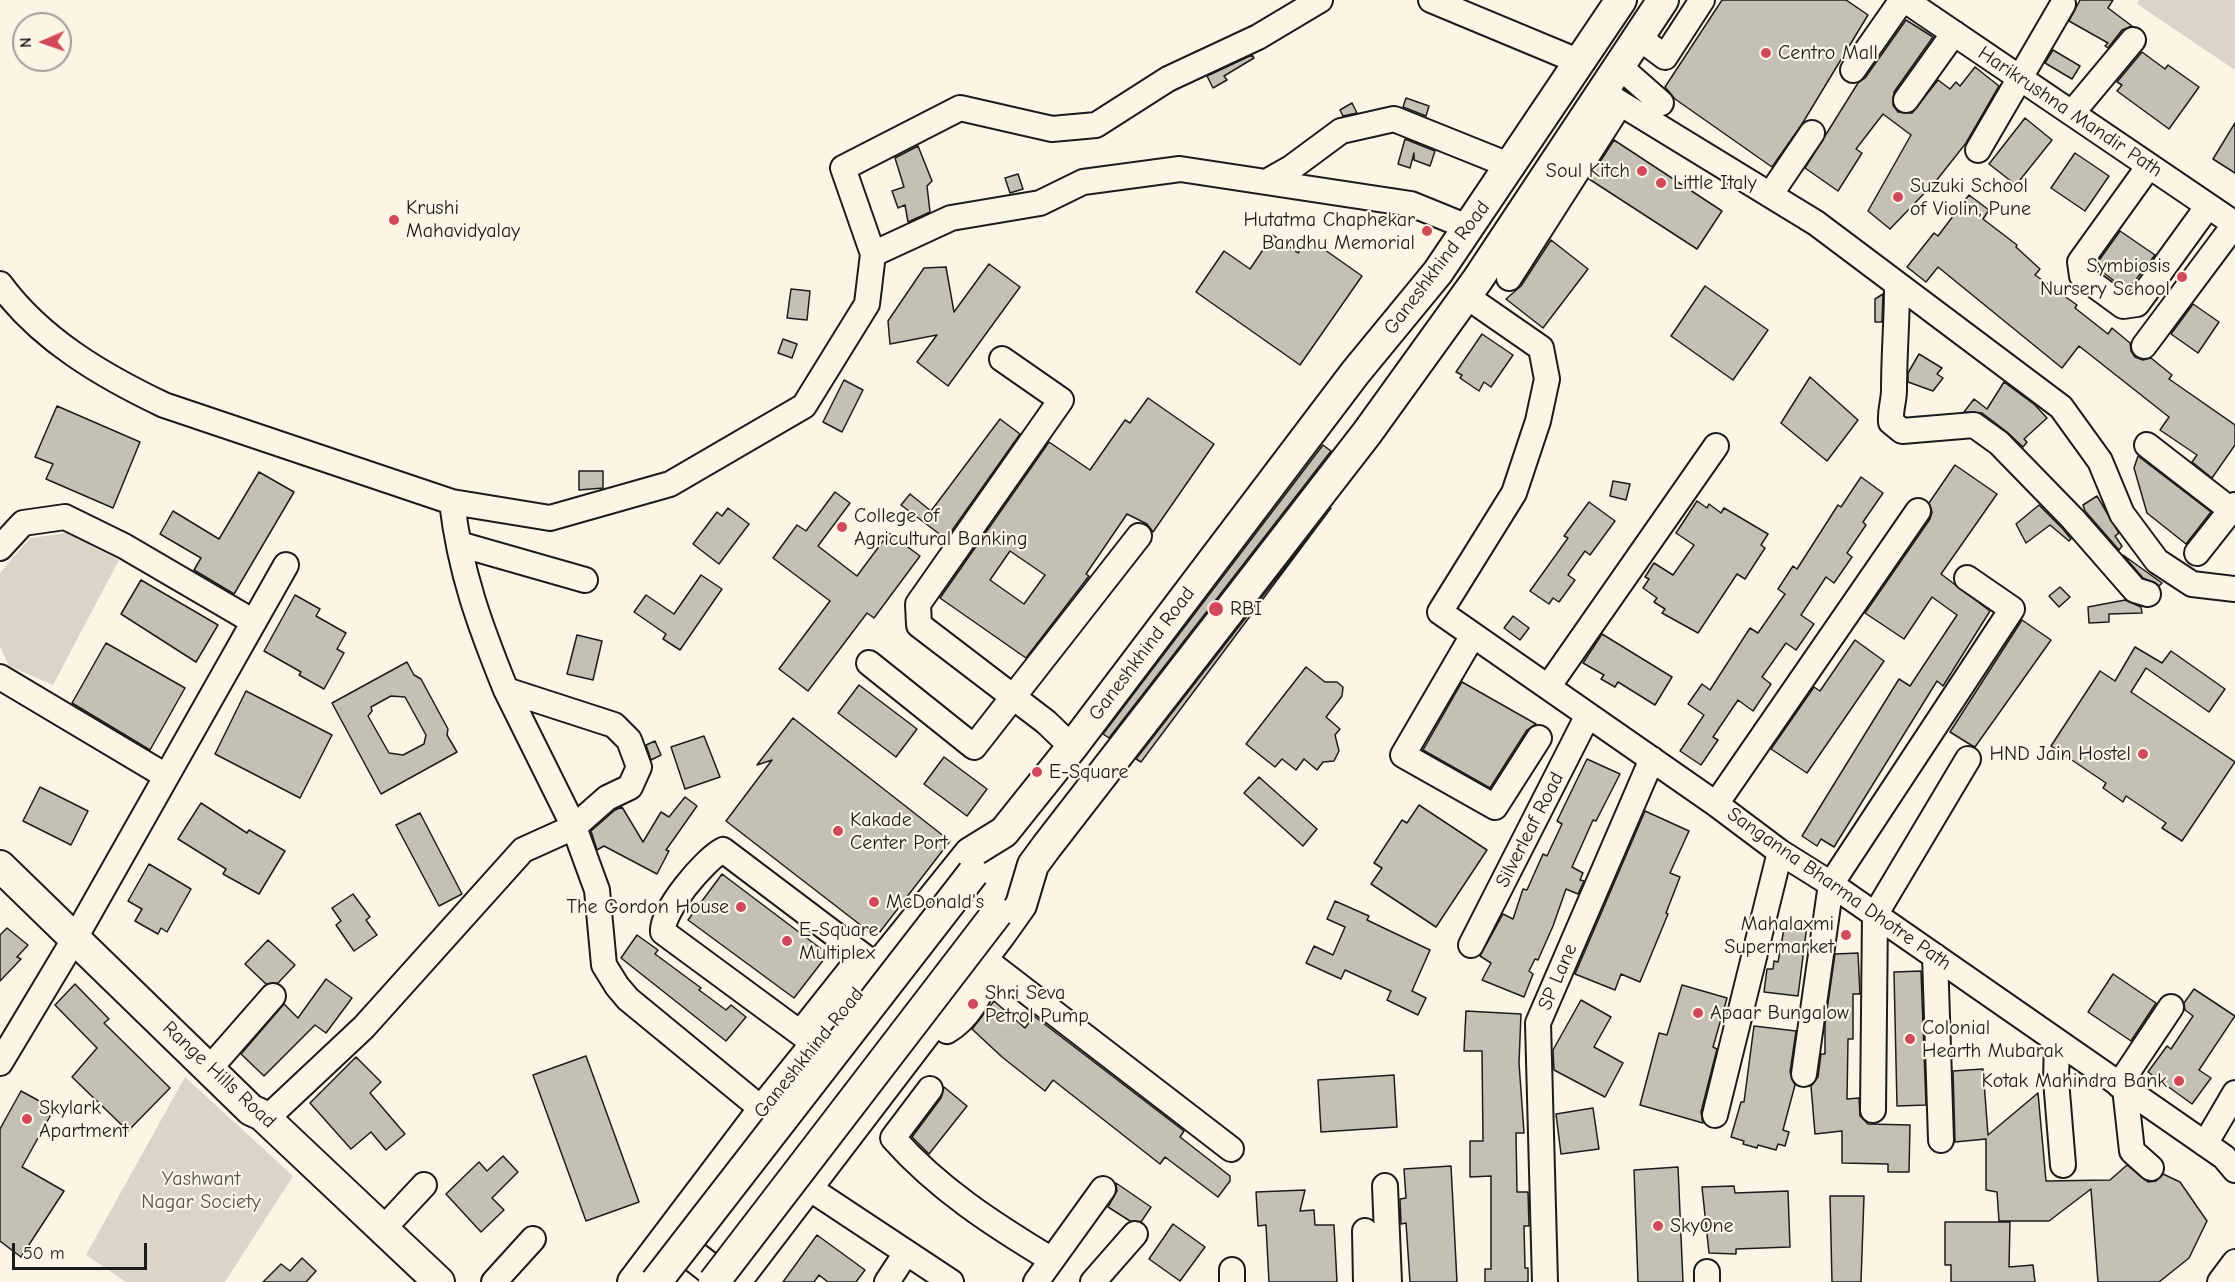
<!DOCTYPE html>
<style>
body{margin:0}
#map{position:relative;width:2235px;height:1282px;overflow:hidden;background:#fcf5e5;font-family:"Comic Neue",sans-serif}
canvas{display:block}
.north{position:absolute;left:12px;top:12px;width:60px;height:60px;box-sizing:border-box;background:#fcf5e5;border:2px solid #a29e95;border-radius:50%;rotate:268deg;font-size:16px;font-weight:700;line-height:24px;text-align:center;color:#1c1c1c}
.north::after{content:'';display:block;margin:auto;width:21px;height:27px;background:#d1495b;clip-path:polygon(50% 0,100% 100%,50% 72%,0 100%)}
.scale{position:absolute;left:12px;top:1243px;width:135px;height:27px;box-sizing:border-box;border:3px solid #1c1c1c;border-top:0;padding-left:8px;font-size:18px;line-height:21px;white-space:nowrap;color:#1c1c1c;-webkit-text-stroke:4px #fcf5e5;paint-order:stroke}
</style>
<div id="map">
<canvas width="2235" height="1282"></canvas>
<div class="north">N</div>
<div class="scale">50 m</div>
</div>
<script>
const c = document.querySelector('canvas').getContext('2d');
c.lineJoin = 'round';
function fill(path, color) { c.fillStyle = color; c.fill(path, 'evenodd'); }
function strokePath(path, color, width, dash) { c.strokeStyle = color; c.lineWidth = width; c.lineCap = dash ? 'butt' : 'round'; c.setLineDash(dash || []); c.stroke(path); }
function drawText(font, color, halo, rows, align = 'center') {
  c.font = font + ' "Comic Neue",sans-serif'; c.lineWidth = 4.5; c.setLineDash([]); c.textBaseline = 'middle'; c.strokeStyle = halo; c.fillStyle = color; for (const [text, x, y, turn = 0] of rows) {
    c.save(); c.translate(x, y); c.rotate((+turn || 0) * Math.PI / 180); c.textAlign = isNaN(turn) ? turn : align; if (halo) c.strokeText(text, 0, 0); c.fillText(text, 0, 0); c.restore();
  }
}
fill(new Path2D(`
 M2139 0H2235V70L2137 4Z
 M66 533 119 560 53 685 9 666 0 646V573L30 538Z
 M185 1077 293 1176 225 1282H126L86 1255Z`), '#dbd5c8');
const building = new Path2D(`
 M1722 0H1846L1868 15 1802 124 1772 167 1675 99 1665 87Z
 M2080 0H2113L2108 8 2132 26 2122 30 2108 48 2105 46 2108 43 2069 21Z
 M1906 20 1933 37 1894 92 1893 105 1898 112 1912 113 1938 80 1950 89 1956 82 1960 86 1975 67 1999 86 1966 143 1936 181 1890 229 1868 211 1911 135 1883 114 1856 149 1862 153 1838 191 1805 168 1858 83 1865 78Z
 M2053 50 2080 66 2072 79 2045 63Z
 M2142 52 2165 69 2168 65 2199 87 2169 129 2117 91 2122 85 2117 82Z
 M1252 55 1254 58 1224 76 1227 80 1213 88 1207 76Z
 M1406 98 1429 106 1426 116 1403 107Z
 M1352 103 1357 113 1343 116 1340 110Z
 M2025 118 2052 140 2016 185 1989 164Z
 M2235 123V173L2213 159Z
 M1405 139 1435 151 1430 166 1414 160V153L1410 168 1398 164Z
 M1614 140 1722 211 1697 249 1589 179Z
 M918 146 932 181 927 186 930 212 908 222 905 205 898 208 892 191 904 187 895 158Z
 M2075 153 2109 176 2085 211 2051 188Z
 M1018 174 1023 189 1010 193 1005 178Z
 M1969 195 1989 210 1983 219 2017 245 2016 247 2040 269 2035 275 2077 305 2075 308 2108 334 2112 328 2130 343 2131 351 2135 357 2143 360 2151 358 2172 375 2169 379 2235 425V445L2212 478 2192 462 2197 455 2160 430 2169 417 2079 346 2062 368 1938 267 1926 282 1907 267 1934 233 1938 236Z
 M2120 231 2155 255 2127 291 2095 266Z
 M1273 235 1298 253 1308 238 1362 276 1300 365 1196 292 1224 251 1250 269Z
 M1551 240 1588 269 1543 328 1506 299 1521 286Z
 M989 264 1020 287 948 386 917 362 937 335 890 344 888 321 924 268 946 267 954 312Z
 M1705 286 1768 330 1733 380 1671 336Z
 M791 289 810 291 807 320 787 318Z
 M1883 294 1882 322H1875V299Z
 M2193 304 2219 322 2198 353 2171 334Z
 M1482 334 1513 355 1491 387 1484 382 1479 391 1460 378 1462 375 1456 372Z
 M783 339 797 344 792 358 778 353Z
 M1919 354 1942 368 1937 374 1943 378 1933 391 1908 382V373Z
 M1810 377 1858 420 1827 461 1781 423Z
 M844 380 863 390 842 432 823 422Z
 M2004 382 2035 405 2047 418 2024 439 2027 442 2023 447 2007 432 1982 413 1964 412 1974 399 1987 409Z
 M1148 398 1214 444 1153 532 1147 524 1127 514 1086 574 1089 576 1026 658 940 598 1049 442 1090 470 1125 420 1130 423ZM1010 551 1045 575 1024 604 990 580Z
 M57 406 140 442 113 508 46 479 53 464 35 457Z
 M1000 419 1020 434 946 539 901 505 910 494 931 511Z
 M1323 445 1331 451 1109 738 1103 734Z
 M2138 456 2211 512 2186 544 2147 513 2134 468Z
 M1955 465 1997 494 1941 574 1990 611 1943 686 1937 681 1834 847 1821 839 1817 846 1802 836 1899 679 1910 686 1957 615 1932 597 1904 639 1865 613 1930 519 1932 512 1929 503Z
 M579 471H603V488L579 490Z
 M259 472 294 492 234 594 194 570 201 558 160 534 173 511 219 539Z
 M1861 477 1883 493 1863 522 1866 525 1847 553 1852 557 1834 583 1826 577 1801 615 1814 624 1796 650 1786 643 1762 677 1771 684 1753 711 1738 700 1713 737 1718 740 1701 765 1680 751 1704 715 1688 704 1702 684 1710 690 1750 628 1758 633 1785 594 1778 589 1793 566 1797 569 1838 505 1841 507Z
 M1613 481 1630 484 1626 500 1610 496Z
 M835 492 850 503 818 546 857 576 889 533 920 556 874 618 867 613 808 691 779 669 830 601 773 558 797 525 806 531Z
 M2097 496 2119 533 2115 536 2122 546 2119 550 2085 511 2083 505Z
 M1697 501 1707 508 1709 504 1721 513 1724 508 1768 534 1761 545 1765 548 1745 579 1737 574 1698 633 1662 613 1665 609 1654 602 1657 598 1643 588 1649 579 1645 577 1654 563 1673 575 1694 545 1676 533Z
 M1589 502 1615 521 1590 555 1585 551 1568 575 1575 580 1559 602 1553 598 1549 604 1530 591 1568 538 1564 536Z
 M2039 505 2063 529 2071 539 2069 541 2050 525 2026 543 2016 524Z
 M728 508 749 524 719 564 693 544 717 512 722 516Z
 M1331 508 1141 762 1136 759Z
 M2123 555 2162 583 2159 586 2143 578Z
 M701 575 722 589 680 650 663 639 666 634 634 612 646 595 674 614Z
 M141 580 218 625 196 662 121 614Z
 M2060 587 2070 597 2059 607 2049 596Z
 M295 595 320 609 316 616 346 633 337 649 344 653 324 689 299 675 301 672 264 651Z
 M2125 600 2141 607 2142 613 2109 614V622L2089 623 2088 607Z
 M1513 616 1529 628 1520 640 1504 628Z
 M2022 620 2051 640 1975 747 1971 745 1950 732Z
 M1602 634 1672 677 1655 705 1618 682 1615 687 1601 679 1604 675 1583 663Z
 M577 635 602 641 593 680 567 674Z
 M1855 640 1884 661 1807 773 1771 749 1814 687 1820 691Z
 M106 643 185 688 150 750 72 703Z
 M2135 647 2162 663 2171 651 2225 689 2209 712 2146 668 2131 692 2235 762 2182 841 2162 828 2166 823 2126 796 2123 802 2103 788 2106 783 2051 746 2100 671 2115 681Z
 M407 662 414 675 421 679 448 729 447 735 457 752 381 794 332 703ZM391 696 405 697 426 735 424 744 403 755 389 753 368 716 372 711 371 707Z
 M1306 667 1325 682H1337L1343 687 1342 696 1326 717 1340 729 1335 735 1339 751 1334 761 1323 762 1317 770 1304 759 1296 770 1282 759 1275 767 1246 744Z
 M1462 682 1536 724 1527 730 1490 788 1423 750Z
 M859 685 917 729 896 757 838 713Z
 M246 691 332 735 300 798 215 754Z
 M793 718 950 841 876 937 726 821 772 760 757 765Z
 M704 736 720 777 685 789 671 747Z
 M655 741 661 755 651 760 646 745Z
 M944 757 987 789 967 816 924 784Z
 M1587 759 1620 774 1596 821 1593 820 1572 867 1583 873 1580 880 1584 881 1578 894 1566 889 1553 926 1538 960 1535 959 1529 971 1533 974 1524 997 1482 980 1491 963 1480 956 1503 914 1513 919 1523 889 1527 890 1543 854 1547 856 1562 824 1557 821Z
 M1259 777 1317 829 1303 846 1244 793Z
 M40 787 88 811 71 845 23 821Z
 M685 797 697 806 666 850 669 851 657 874 604 846 597 850 591 831 615 810 622 807 643 842 661 812 669 817Z
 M201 803 247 833 249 830 285 851 259 894 223 874 226 869 178 839Z
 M1419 805 1487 850 1436 927 1371 884 1382 868 1374 863 1402 820 1407 823Z
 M1645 811 1689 831 1670 873 1680 877 1666 913 1668 914 1640 982 1621 974 1615 990 1575 974Z
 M420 813 462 894 439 906 396 825Z
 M149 864 191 889 167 932 161 928 158 934 135 921 142 909 128 901Z
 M722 874 828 954 794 998 688 920Z
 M353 894 370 917 366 920 377 935 354 951 336 925 341 921 332 908Z
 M1335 901 1369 916 1367 920 1430 950 1412 991 1426 998 1418 1015 1387 1000 1391 991 1345 970 1341 979 1306 963 1314 946 1333 955 1345 927 1327 919Z
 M1785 923 1807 925 1798 996 1764 992 1767 969H1773L1774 961 1778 962Z
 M7 928 28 945 17 957 21 959 0 981V935Z
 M637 935 658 950 655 954 701 988 699 990 726 1010 731 1005 746 1017 726 1041 621 958Z
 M268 940 295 965 278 983 266 984 245 964Z
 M1858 953 1860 994H1853V1039H1848L1847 1099 1859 1098 1860 1116 1868 1124 1910 1125 1909 1172H1888V1164L1842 1163V1131L1815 1134 1811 1086 1818 1077 1821 1054H1825V1024L1835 954Z
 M1921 971 1926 1105 1897 1106 1894 972Z
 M2113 974 2156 1003 2131 1041 2088 1012Z
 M326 979 352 998 326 1033 315 1025 264 1076 241 1054 284 1004 298 1018Z
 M75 984 109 1019 104 1023 170 1088 128 1131 72 1077 97 1048 55 1005Z
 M1682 985 1727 998 1713 1047 1717 1049 1701 1112 1703 1123 1640 1105 1659 1033 1667 1035Z
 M2194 989 2235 1016 2199 1070 2211 1078 2192 1104 2148 1072 2167 1046 2171 1049 2193 1016 2185 1010 2184 1003Z
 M1581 1000 1611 1017 1594 1047 1623 1063 1605 1097 1554 1070 1553 1050Z
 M994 1001 1025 1028 1034 1016 1184 1131 1180 1137 1230 1176V1181L1218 1197 1165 1157 1160 1164 1053 1080 1045 1091 1002 1057 972 1029Z
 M1466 1011 1521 1014 1519 1063 1524 1133H1516L1517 1192H1528L1529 1226H1524L1525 1268H1528V1282H1485V1269H1491V1176L1470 1177V1141H1483L1482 1051H1464Z
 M1754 1026 1796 1031 1790 1072 1795 1085 1783 1130 1789 1132 1785 1146 1778 1144 1776 1150 1758 1145 1757 1148 1743 1144 1744 1141 1731 1137 1741 1102H1744Z
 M586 1056 639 1202 586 1221 533 1075Z
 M356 1057 381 1082 370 1093 405 1134 386 1150 371 1132 351 1149 310 1103Z
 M1983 1069 1988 1135 2038 1093 2046 1181 2110 1180 2127 1165 2148 1182 2156 1181 2163 1174 2180 1182 2207 1221 2189 1258 2159 1282H2098L2091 1189 2049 1221H1999L1997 1192 1986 1190V1139L1955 1142 1953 1071Z
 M1394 1075 1397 1127 1321 1132 1318 1080Z
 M944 1087 967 1106 929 1154 912 1137 941 1098Z
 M21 1091 54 1109 22 1167 64 1191 21 1257 0 1241V1129Z
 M1593 1108 1599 1149 1561 1154 1556 1114Z
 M503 1156 518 1172 492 1198 504 1210 481 1232 446 1194 479 1162 487 1171Z
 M1451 1166 1457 1282H1410L1406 1223 1401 1224 1400 1199 1406 1198 1404 1169Z
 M1678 1167 1683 1282H1638L1634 1170Z
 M1116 1183 1151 1207 1141 1222 1130 1221 1108 1207 1117 1191Z
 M1734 1186 1735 1193 1788 1191 1790 1247 1736 1249V1254L1709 1253 1702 1187Z
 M1305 1190 1300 1211 1314 1210 1315 1225H1334L1337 1282H1269L1266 1225 1258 1226 1256 1192Z
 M1830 1196H1864L1861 1282H1832Z
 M1945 1222H2010L2009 1267 2033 1265 2035 1282H1951V1265H1945Z
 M1173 1224 1205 1247 1180 1281 1149 1259Z
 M817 1235 865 1270 856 1282H828L819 1275 814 1282H783Z
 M302 1258 316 1271 306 1282H263L281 1264 290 1271Z`);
fill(building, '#c4c0b3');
strokePath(building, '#1c1c1c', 1.5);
const minor = new Path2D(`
 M1431 0 1580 62
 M1905 0 2235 224
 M1638 37 1665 57 1702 0
 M1619 66 1661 103
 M1853 70 1902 0
 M1602 92 1816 223 2061 407 2100 461 2122 514 2157 561 2192 584 2235 589
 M1906 100 1954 33
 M2072 113 2133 40
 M1978 150 2063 4
 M2149 166 2080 262 2082 276 2123 306 2137 304 2208 206
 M1268 181 1291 168 1341 131 1394 119 1511 166
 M1770 195 1812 133
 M873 254 843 168 960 108 1052 129 1096 125 1168 79 1258 37 1320 0
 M1509 278 1613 115
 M0 284C41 340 103 376 164 405L452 502C460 572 480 626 506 690L614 725 629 740 639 767 630 787 607 798 574 827 597 890 604 965 617 986 628 999 763 1110
 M1897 286C1897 321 1894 355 1894 390 1894 401 1890 410 1891 422L1902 431 1974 425 1999 443 2073 519 2135 590 2148 594
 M1466 296 1541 348 1547 379 1538 421 1514 493 1440 612 1716 804 1780 852 1831 884 2224 1157 2235 1170
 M2144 346 2235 224
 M1002 359 1061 400 918 604 919 625 1046 722 1072 747
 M2147 445 2231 510
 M452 502 550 518 670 484 804 406 867 304 873 254 951 218 1040 203 1083 182 1180 169 1411 204 1470 228
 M459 544 585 580
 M0 548 23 523 65 517 124 546 254 622
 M2197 553 2235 505
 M1473 635 1403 755 1495 807 1539 738
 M869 663 974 747 1139 536
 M0 677 166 776
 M1548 687 1716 446
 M1716 804 1918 511
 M1471 945 1588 715
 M1935 956 1941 1140
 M983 958 1231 1149
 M933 1023 947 1031C968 1019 982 994 988 971L978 965
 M800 1033 862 955
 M2057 1042 2056 1080 2063 1165
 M815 1044 663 932C661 911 705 859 723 850L878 967
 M0 1063 75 938 286 565
 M210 1068 273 996
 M1804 1074 1831 884 2012 609 1967 578
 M2119 1085 2171 1007
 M2125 1088 2132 1151 2151 1168
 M930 1089 893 1138C938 1189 994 1225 1052 1260
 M1873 1110 1875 915 1968 759
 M1715 1115 1780 852
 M266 1119 364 1027 523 850 574 827 506 690
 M2205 1144 2235 1093
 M1385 1186 1389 1282
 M809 1188 951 1282
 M383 1229 424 1185
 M1365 1231 1366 1282
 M1232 1270V1282
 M1707 1272V1282
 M494 1282 533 1239
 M887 1282 906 1253
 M1036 1282 1103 1189
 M1093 1282 1135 1234
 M1545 1282 1538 1023 1652 759
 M2220 1282 2235 1262`);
const major = new Path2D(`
 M0 866 251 1110 262 1115 439 1282
 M668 1236 727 1282
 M633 1282 763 1110 970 853 1004 832 1072 747 1355 373 1438 272 1621 0
 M735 1282 999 936 1021 905 1033 865 1047 846 1367 433 1478 279 1663 0`);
strokePath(minor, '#1c1c1c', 28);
strokePath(major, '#1c1c1c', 34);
strokePath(minor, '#fcf5e5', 24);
strokePath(major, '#fcf5e5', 30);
const majorBridge = new Path2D(`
 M656 1282 973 873
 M714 1282 997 913`);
strokePath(majorBridge, '#1c1c1c', 34, []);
strokePath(majorBridge, '#fcf5e5', 30);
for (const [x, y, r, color] of [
 [1766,53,6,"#d1495b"],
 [1642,171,6,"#d1495b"],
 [1661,183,6,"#d1495b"],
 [1898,197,6,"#d1495b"],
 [394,220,6,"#d1495b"],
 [1427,231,6,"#d1495b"],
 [2182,277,6,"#d1495b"],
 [842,527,6,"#d1495b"],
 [1216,609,8,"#d1495b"],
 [2143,754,6,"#d1495b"],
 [1037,772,6,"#d1495b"],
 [838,831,6,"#d1495b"],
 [874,902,6,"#d1495b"],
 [741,907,6,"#d1495b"],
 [1846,935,6,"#d1495b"],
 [787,941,6,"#d1495b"],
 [973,1004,6,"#d1495b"],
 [1698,1013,6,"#d1495b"],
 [1910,1039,6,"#d1495b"],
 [2179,1081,6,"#d1495b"],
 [27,1119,6,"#d1495b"],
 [1658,1226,6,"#d1495b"]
]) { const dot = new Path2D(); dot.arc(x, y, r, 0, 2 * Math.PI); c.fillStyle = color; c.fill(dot); strokePath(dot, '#fcf5e5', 2); }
drawText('20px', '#1c1c1c', '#fcf5e5', [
 ["Centro Mall",1778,53],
 ["Soul Kitch",1630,171,"right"],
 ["Little Italy",1673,183],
 ["Suzuki School",1910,186],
 ["of Violin, Pune",1910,209],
 ["Krushi",406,208],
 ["Mahavidyalay",406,231],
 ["Hutatma Chaphekar",1415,220,"right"],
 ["Bandhu Memorial",1415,243,"right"],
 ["Symbiosis",2170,266,"right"],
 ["Nursery School",2170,289,"right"],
 ["College of",854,516],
 ["Agricultural Banking",854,539],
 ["RBI",1230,609],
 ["HND Jain Hostel",2131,754,"right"],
 ["E-Square",1049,772],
 ["Kakade",850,820],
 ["Center Port",850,843],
 ["McDonald's",886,902],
 ["The Gordon House",729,907,"right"],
 ["Mahalaxmi",1834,924,"right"],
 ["Supermarket",1834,947,"right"],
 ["E-Square",799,930],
 ["Multiplex",799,953],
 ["Shri Seva",985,993],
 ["Petrol Pump",985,1016],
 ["Apaar Bungalow",1710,1013],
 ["Colonial",1922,1028],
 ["Hearth Mubarak",1922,1051],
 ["Kotak Mahindra Bank",2167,1081,"right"],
 ["Skylark",39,1108],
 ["Apartment",39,1131],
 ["SkyOne",1670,1226]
], 'left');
drawText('20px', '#1c1c1c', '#fcf5e5', [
 ["Harikrushna Mandir Path",2070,112,34],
 ["Ganeshkhind Road",1437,268,-53],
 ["Ganeshkhind Road",1142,654,-53],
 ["Silverleaf Road",1530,830,-63],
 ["Sanganna Bharma Dhotre Path",1839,889,35],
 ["SP Lane",1558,977,-67],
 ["Ganeshkhind Road",809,1053,-51],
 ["Range Hills Road",219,1075,43]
]);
drawText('20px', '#555450', '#fcf5e5', [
 ["Yashwant",201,1179],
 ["Nagar Society",201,1202]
]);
</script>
